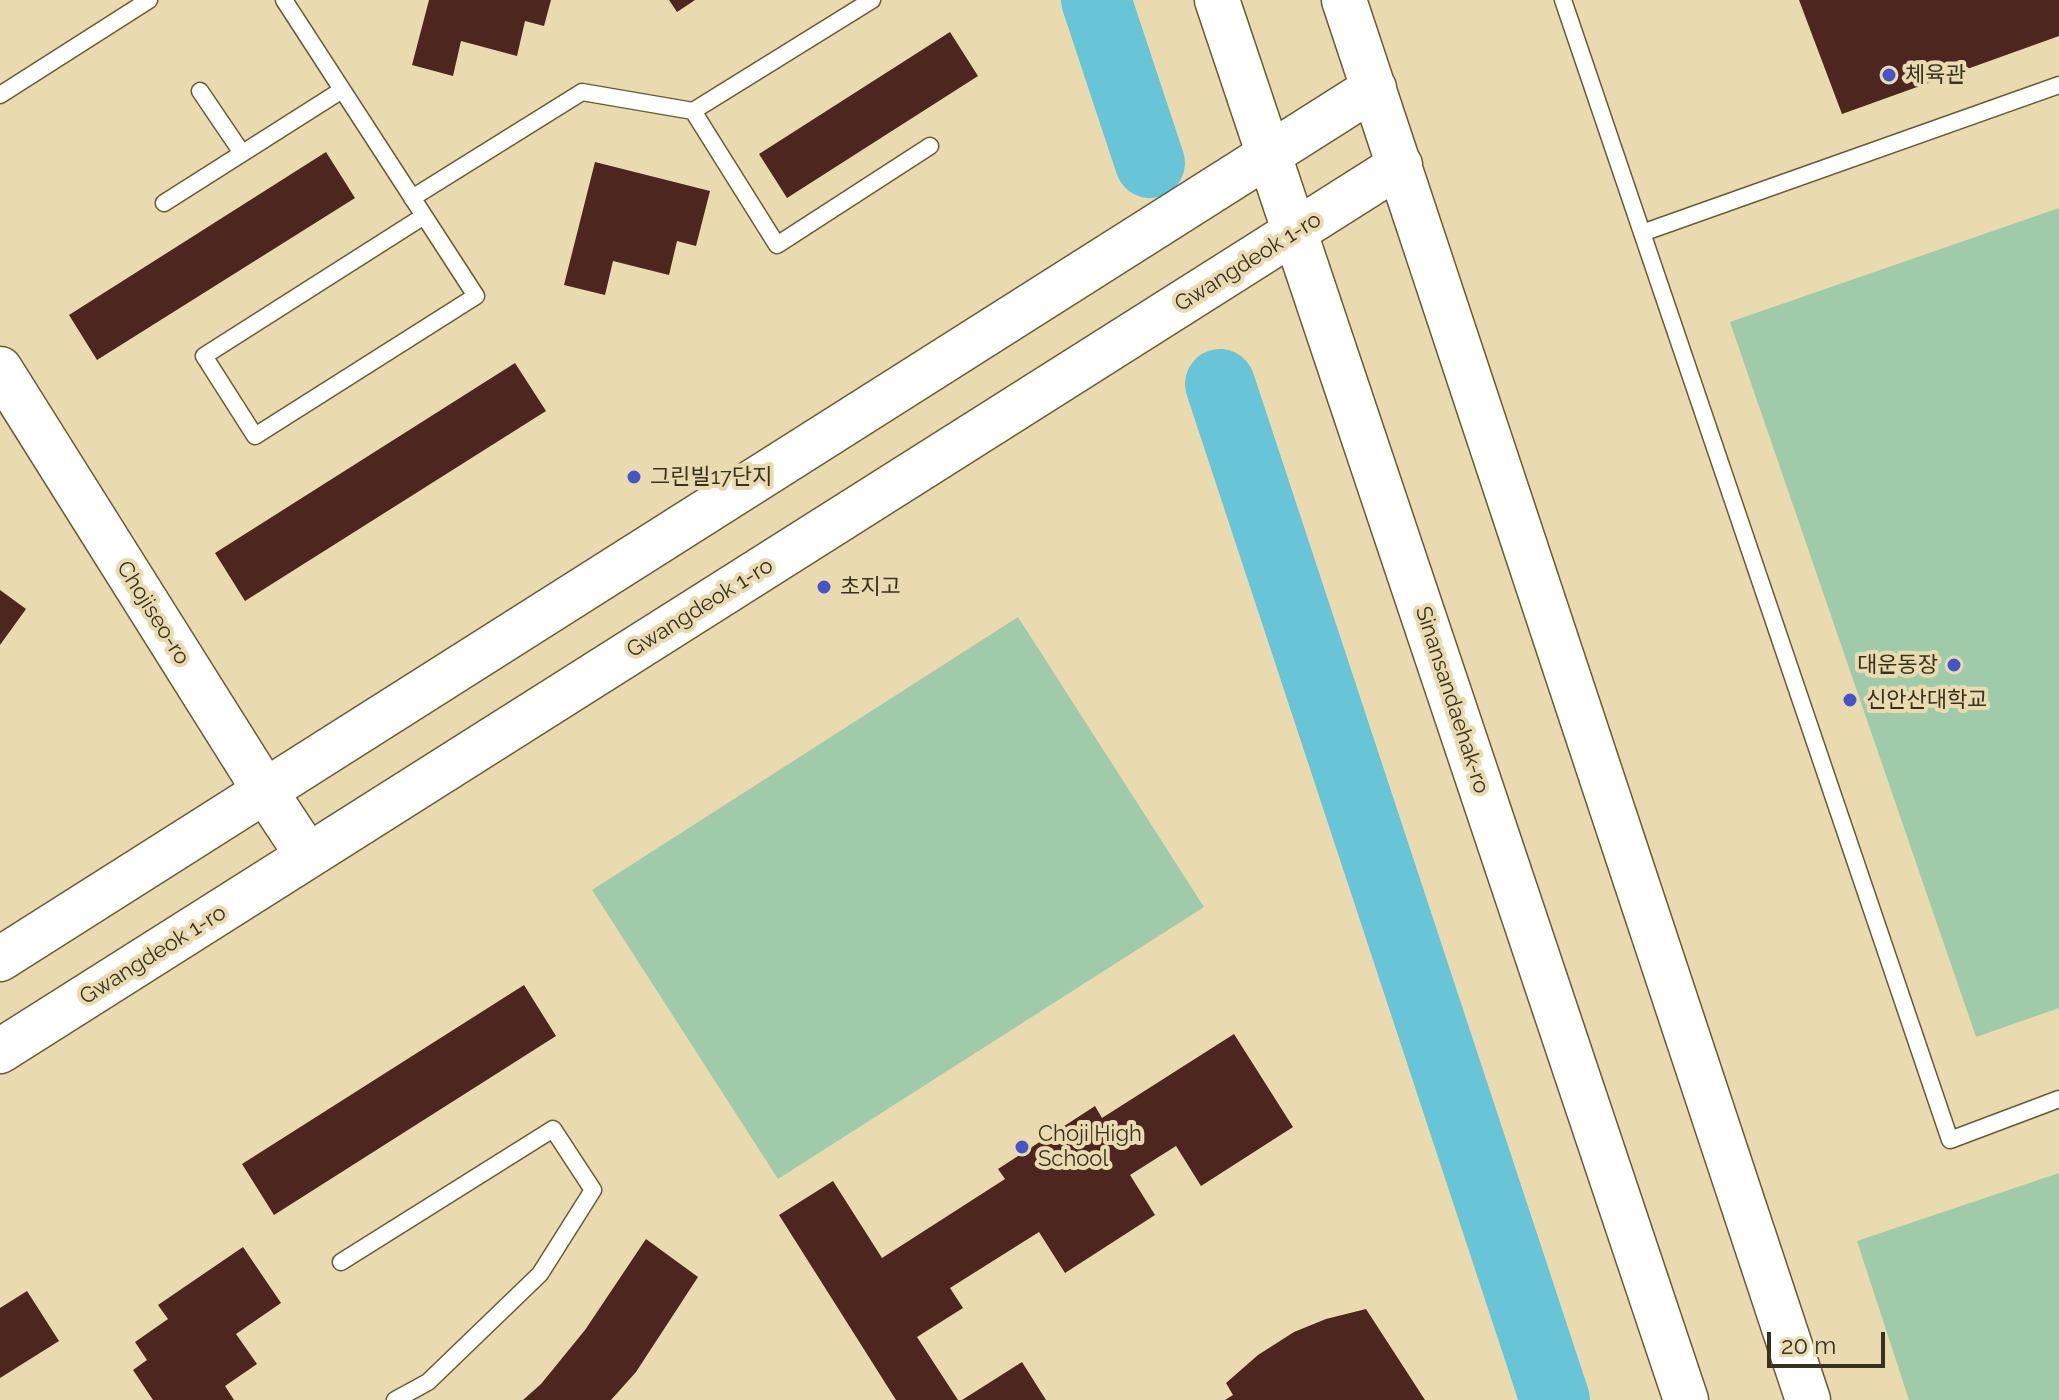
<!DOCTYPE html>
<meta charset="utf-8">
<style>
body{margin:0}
#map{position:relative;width:2059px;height:1400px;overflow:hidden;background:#e9dbaf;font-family:Raleway,sans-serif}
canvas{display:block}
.scale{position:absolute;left:1767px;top:1332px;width:118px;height:36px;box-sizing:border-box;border:4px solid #373120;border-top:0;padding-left:10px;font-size:24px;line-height:28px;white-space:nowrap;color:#373120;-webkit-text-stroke:6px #e9dbaf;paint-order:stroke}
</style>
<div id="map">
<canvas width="2059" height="1400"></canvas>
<div class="scale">20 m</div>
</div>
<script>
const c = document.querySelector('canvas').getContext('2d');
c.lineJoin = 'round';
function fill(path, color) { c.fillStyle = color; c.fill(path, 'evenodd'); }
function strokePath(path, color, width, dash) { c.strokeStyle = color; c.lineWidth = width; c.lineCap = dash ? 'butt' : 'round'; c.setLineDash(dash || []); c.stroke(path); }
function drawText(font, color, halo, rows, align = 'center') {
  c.font = font + ' Raleway,"Noto Sans KR",sans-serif'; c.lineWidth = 8; c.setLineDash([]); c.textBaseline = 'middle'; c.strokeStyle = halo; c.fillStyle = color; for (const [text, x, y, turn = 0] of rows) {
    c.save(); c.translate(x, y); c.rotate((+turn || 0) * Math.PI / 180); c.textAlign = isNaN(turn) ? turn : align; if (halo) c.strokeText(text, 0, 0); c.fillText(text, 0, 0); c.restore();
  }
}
fill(new Path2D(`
 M2059 208V1008L1976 1037 1730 322Z
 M1018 617 1204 907 778 1179 592 890Z
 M2059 1173V1400H1909L1857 1241Z`), '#9fcbaa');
strokePath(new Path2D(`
 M1096 0 1150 163
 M1220 384 1555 1400`), '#68c4d7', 70);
fill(new Path2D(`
 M429 0H551L544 26 525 21 517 56 461 41 453 76 412 65Z
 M669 0H695L677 12Z
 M1799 0H2059V36L1842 114Z
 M950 32 978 76 787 198 759 154Z
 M326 152 355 198 97 360 69 315Z
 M595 162 710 191 696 246 677 241 669 275 613 261 605 295 564 285Z
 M515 363 546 411 245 601 215 553Z
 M0 590 26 609 0 645Z
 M524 985 556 1036 274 1215 242 1164Z
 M1234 1034 1293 1127 1201 1186 1176 1146 1130 1175 1155 1215 1065 1273 1039 1232 950 1288 963 1308 917 1337 958 1400H896L779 1215 833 1181 882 1258 1005 1179 998 1169 1095 1106 1102 1118Z
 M646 1239 698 1277 636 1372 611 1400H523L541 1384 585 1330Z
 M243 1247 281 1303 236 1334 257 1364 225 1386 234 1400H153L133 1370 147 1360 135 1342 168 1319 158 1305Z
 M27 1291 59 1341 0 1378V1308Z
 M1366 1309 1425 1400H1225L1233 1395 1226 1383 1258 1355 1294 1332 1326 1319Z
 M1022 1362 1046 1400H962Z`), '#4d261f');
const lane = new Path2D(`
 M284 0C348 99 412 198 476 296L255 436 204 356 424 216
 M1563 0 1950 1140 2059 1099
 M200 91 242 153
 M0 95 149 0
 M693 111 777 245 930 146
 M412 198 582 92 693 111 872 0
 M164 203 342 90
 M1642 233 2059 85
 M341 1262 553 1129 593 1190 540 1274 428 1382 395 1400`);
const secondary = new Path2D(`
 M1217 0 1686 1400
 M1344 0 1808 1400
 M0 369 265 791 308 856
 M0 959 1374 88
 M0 1051 1400 165`);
strokePath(lane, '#685c34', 19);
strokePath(secondary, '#685c34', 47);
strokePath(lane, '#fff', 16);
strokePath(secondary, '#fff', 44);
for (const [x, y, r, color] of [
 [1889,75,8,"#4555c9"],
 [634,477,8,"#4555c9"],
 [824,587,8,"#4555c9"],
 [1954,665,8,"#4555c9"],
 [1850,700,8,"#4555c9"],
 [1022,1147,8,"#4555c9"]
]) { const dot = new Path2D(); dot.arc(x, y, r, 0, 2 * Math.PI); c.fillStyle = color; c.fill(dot); strokePath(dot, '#e9dbaf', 3); }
drawText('22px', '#373120', '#e9dbaf', [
 ["체육관",1905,75],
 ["그린빌17단지",650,477],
 ["초지고",840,587],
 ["대운동장",1938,665,"right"],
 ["신안산대학교",1866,700],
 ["Choji High",1038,1134],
 ["School",1038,1159]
], 'left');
drawText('22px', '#373120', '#e9dbaf', [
 ["Gwangdeok 1-ro",1248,262,-32],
 ["Gwangdeok 1-ro",700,608,-32],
 ["Chojiseo-ro",153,613,58],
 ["Sinansandaehak-ro",1452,700,72],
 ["Gwangdeok 1-ro",153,955,-32]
]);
</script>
